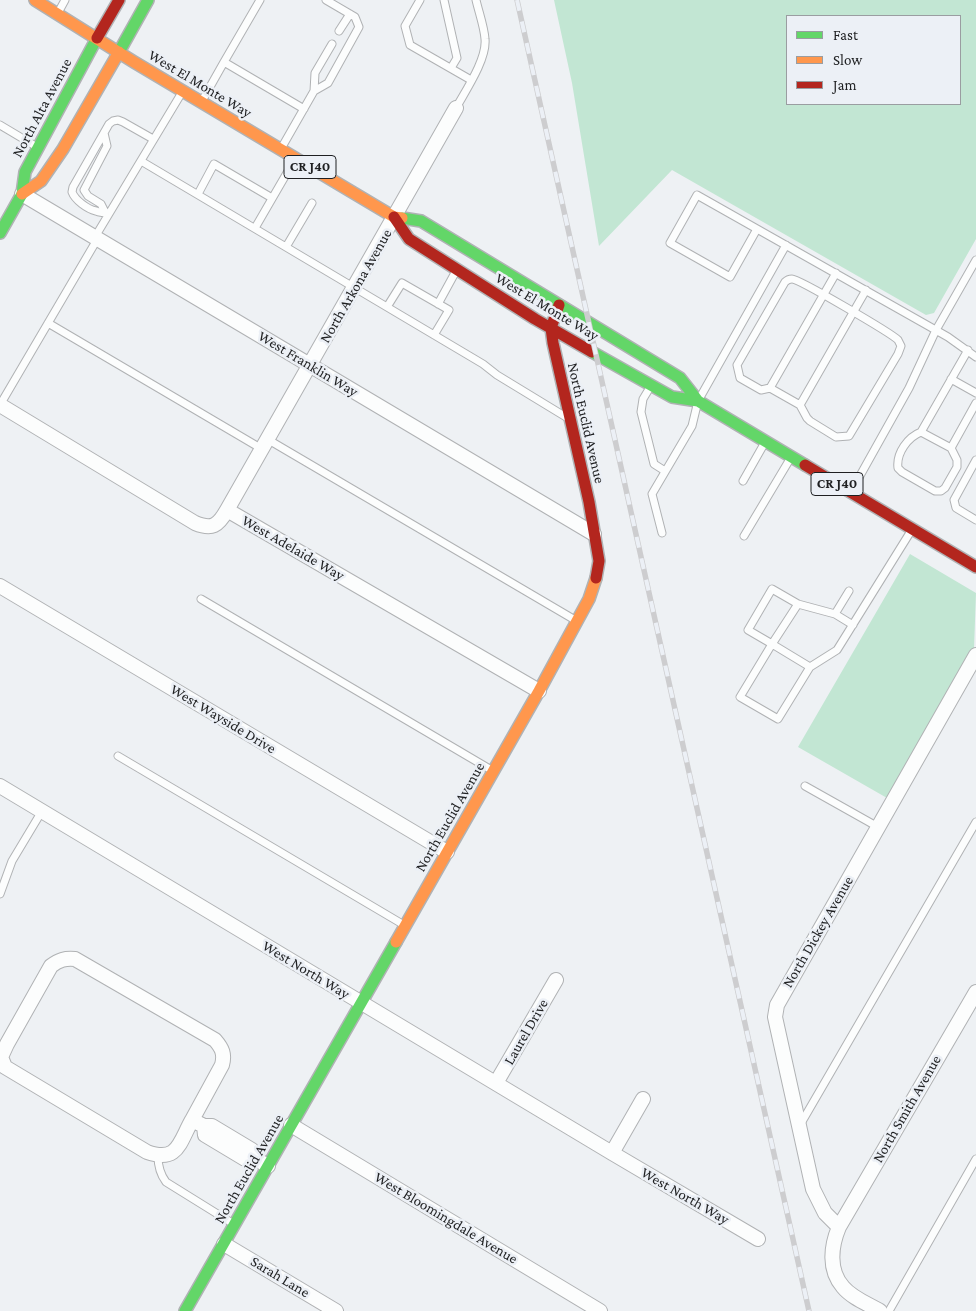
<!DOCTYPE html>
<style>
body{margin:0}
#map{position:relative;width:976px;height:1311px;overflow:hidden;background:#eef1f4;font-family:"Crimson Pro",serif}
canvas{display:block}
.legend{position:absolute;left:786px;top:15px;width:175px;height:90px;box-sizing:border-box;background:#ecf0f6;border:1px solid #9a9da1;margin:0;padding:6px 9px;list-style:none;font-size:15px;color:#1f2022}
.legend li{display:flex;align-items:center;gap:10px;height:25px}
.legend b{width:25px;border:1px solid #9a9da1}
</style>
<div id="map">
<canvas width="976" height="1311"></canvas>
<ul class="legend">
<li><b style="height:6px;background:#63d668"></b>Fast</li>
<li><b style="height:6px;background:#ff974d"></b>Slow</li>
<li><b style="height:6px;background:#b3261e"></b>Jam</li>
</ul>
</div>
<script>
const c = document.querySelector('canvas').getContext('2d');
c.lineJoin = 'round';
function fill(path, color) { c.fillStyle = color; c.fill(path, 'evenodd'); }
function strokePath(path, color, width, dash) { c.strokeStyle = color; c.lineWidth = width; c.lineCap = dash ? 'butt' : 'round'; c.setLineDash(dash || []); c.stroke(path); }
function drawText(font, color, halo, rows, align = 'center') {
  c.font = font + ' "Crimson Pro",serif'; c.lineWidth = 5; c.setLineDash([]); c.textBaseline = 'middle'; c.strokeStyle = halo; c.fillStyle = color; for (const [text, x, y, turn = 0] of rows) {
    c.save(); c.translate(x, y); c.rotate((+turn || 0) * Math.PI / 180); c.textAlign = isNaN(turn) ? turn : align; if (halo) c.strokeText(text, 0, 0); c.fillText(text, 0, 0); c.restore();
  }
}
fill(new Path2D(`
 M554 0H976V239L934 313 926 315 672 170 599 246 572 83ZM960 16V104H787V16Z
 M910 554 976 593 974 649 887 798 798 747Z`), '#c2e6d3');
const lane = new Path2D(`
 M260 0 224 62 304 109
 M420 0 405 26 410 45 471 80
 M444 0 457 58 451 68
 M59 11 65 0
 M339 31 350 14
 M314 91 315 73 332 44
 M202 101 224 62
 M456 108C466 90 487 59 485 39 484 26 479 13 476 0
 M0 125 37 147
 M104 133 107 146 84 190 88 196 101 204 105 212
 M282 147 314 91 328 83 359 27 355 17 326 0
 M141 161 483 364 497 375 566 417
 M198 194 214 164 272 198
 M108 214C104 212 100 213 96 211 87 209 75 200 72 192L73 187 109 124 113 121 118 120 123 122 153 139
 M255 228 295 159
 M757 229 730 277 670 243 697 195 948 337 976 357
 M95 237 181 94
 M286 247 312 203
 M836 273 770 388 800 405 866 290
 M438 304 456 271
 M387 307 402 283 449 310 434 335
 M48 323 262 449
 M968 350 921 432 951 448 976 403
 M951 379 976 393
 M770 388 761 390 740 378 737 365 785 282C787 280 789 279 792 279 799 279 891 333 898 340L901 346 898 354 849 436 836 437 810 421 807 418 800 405
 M649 389 643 399 641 412 654 464 665 471
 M0 405 98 238
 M921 432C908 437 896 453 898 468L902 472 935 491H941L945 488 957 467V460L951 448
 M267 439 575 620
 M976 460 954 500 956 508 976 520
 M743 481 764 444
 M852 490 909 388 936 330 976 260
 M662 533 652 494 692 426 698 401 786 245
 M744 536 790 459
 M849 591 835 614 853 625
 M201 599 493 771
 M798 604 772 589 748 630 772 644 798 604 835 614
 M810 667 772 644 740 697 778 719 810 667 837 650 911 531
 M118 756 404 925
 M805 786 878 827
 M0 894 12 861 42 811
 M800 1125 976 822
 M158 1156C158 1166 160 1174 166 1182L232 1223
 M889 1311 976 1159`);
const street = new Path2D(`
 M22 194 594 534
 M0 405 195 523C212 530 218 526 227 510L539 691
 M227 510 456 108
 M0 586 447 852
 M0 786 612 1153 758 1239
 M496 1083 556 980
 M192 1120 222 1065C225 1054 222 1048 215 1040L75 959C65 958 59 960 51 966L7 1044 1 1057 5 1067 147 1152C178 1163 179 1143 192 1120L204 1126
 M291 1125 600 1311
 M612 1153 643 1099
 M254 1158 252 1150 212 1126H204L205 1135 245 1159 254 1158 268 1166
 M839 1227 825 1213 813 1189 775 1017 777 1005 976 655
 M224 1244 336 1311
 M880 1311C868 1304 852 1298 843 1287 828 1270 831 1246 839 1227L976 992`);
const fast = new Path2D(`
 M119 52 148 0
 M402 218 421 221 680 378 698 401 805 465
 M0 233 22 194 25 172 97 38
 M592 352 672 397 698 401
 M185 1311 396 942`);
const slow = new Path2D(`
 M35 0 134 62 394 217 402 218
 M22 194 41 181 63 149 119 52
 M396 942 539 691 589 599 596 578`);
const jam = new Path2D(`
 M97 38 119 0
 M394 217 409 239 535 319 592 352
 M559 305 551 328 553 343 589 502 599 561 596 578
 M805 465 976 567`);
strokePath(lane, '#b0b2b4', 9);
strokePath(street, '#b0b2b4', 16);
strokePath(fast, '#b0b2b4', 14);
strokePath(slow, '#b0b2b4', 14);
strokePath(jam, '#b0b2b4', 14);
strokePath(lane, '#fcfdfd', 7);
strokePath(street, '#fcfdfd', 14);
strokePath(fast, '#63d668', 11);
strokePath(slow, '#ff974d', 11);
strokePath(jam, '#b3261e', 11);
const rail = new Path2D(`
 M517 0 809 1311`);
strokePath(rail, '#cdcdcf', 5.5);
strokePath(rail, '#ecf0f6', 4, [11]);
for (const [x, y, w] of [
 [310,167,52],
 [837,484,52]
]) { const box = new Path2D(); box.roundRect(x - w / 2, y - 11.5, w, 23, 4); c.fillStyle = '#ecf0f6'; c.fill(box); strokePath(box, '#1f2022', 1); }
drawText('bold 14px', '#1f2022', null, [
 ["CR J40",310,167],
 ["CR J40",837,484]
]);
drawText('15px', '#1f2022', '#ecf0f6', [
 ["West El Monte Way",200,84,31],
 ["North Alta Avenue",42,108,-62],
 ["North Arkona Avenue",356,286,-60],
 ["West El Monte Way",547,307,31],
 ["West Franklin Way",308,364,31],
 ["North Euclid Avenue",586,423,77],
 ["West Adelaide Way",293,548,30],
 ["West Wayside Drive",223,719,31],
 ["North Euclid Avenue",450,817,-60],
 ["North Dickey Avenue",818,932,-60],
 ["West North Way",306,970,31],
 ["Laurel Drive",526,1032,-60],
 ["North Smith Avenue",907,1109,-60],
 ["North Euclid Avenue",249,1169,-60],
 ["West North Way",685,1196,30],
 ["West Bloomingdale Avenue",446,1218,31],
 ["Sarah Lane",280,1277,31]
]);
</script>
